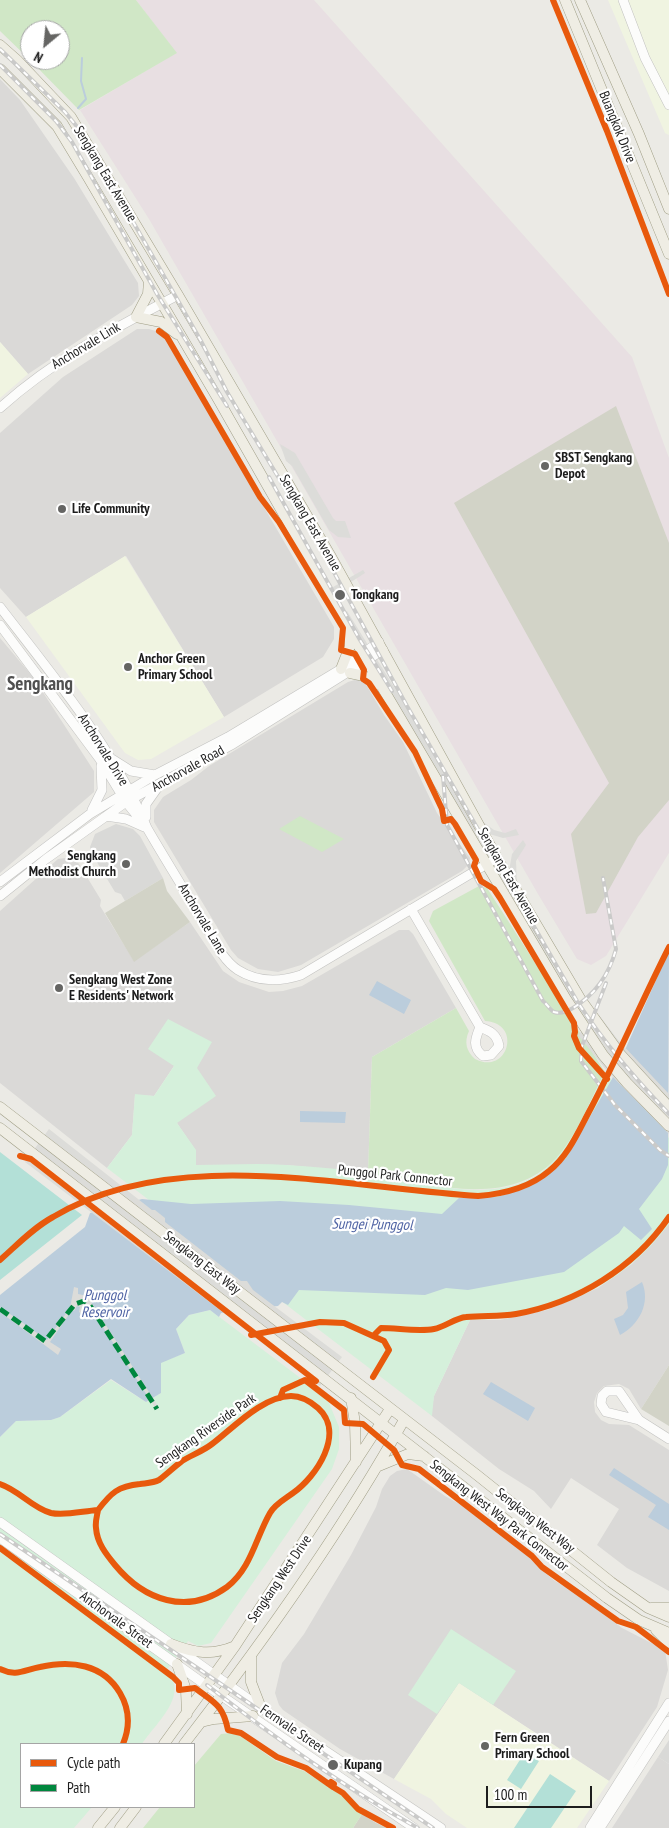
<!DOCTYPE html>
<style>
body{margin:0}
#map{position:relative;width:669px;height:1828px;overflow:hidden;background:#ebeae5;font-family:"PT Sans Narrow",sans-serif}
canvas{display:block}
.legend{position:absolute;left:20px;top:1743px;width:175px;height:65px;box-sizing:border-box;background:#fff;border:1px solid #a5a5a5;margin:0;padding:6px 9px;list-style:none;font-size:15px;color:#1d1d1d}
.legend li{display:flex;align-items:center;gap:10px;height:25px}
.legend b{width:25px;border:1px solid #a5a5a5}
.north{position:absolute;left:20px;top:20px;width:50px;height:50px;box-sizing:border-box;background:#fff;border:1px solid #a5a5a5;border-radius:50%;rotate:208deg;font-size:14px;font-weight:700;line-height:20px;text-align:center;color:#1d1d1d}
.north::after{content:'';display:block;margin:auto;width:18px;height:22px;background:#656563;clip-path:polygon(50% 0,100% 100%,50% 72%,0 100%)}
.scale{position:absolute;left:486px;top:1786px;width:106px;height:22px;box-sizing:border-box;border:2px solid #1d1d1d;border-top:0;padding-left:6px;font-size:15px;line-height:18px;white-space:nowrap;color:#1d1d1d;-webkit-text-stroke:4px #fff;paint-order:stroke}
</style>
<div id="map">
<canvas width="669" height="1828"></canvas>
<ul class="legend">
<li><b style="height:6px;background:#e8590c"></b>Cycle path</li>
<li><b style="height:6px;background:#00873e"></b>Path</li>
</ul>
<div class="north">N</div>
<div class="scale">100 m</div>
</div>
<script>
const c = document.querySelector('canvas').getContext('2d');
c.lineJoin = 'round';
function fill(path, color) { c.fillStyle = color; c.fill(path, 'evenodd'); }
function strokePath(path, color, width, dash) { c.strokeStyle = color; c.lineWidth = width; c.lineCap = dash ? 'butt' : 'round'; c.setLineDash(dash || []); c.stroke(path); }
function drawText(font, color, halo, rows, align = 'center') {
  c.font = font + ' "PT Sans Narrow",sans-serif'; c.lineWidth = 4.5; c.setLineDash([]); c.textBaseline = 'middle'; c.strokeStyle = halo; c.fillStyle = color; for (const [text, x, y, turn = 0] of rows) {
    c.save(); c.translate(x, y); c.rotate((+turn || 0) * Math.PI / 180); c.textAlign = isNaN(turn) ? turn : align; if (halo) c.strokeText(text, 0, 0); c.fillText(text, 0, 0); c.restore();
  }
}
fill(new Path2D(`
 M0 79 20 100 74 178 138 283 139 296 132 305 28 374 0 342Z
 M137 329H149L159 332 165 338 334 627V639L323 657 224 717 126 556 26 617 0 588V433L63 377Z
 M0 638 33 677 94 771V792L0 873Z
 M358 679 364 681 384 715 403 742 437 813 470 858 469 864 462 871 301 965 278 972 258 969 238 958 231 950 154 822V810L163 797 191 780 209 766 348 682Z
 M65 858 75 859 79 864 101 900 100 906 134 961 190 922 223 971 239 982 269 992 283 991 302 986 399 930H409L413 934 456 1008 372 1057 368 1173 286 1165H196L195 1150 177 1123 174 1066 154 1096 135 1095 132 1135 107 1168 0 1083V911L58 859Z
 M669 1224V1365L641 1409 629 1389 619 1384 604 1386 597 1393 594 1402 595 1412 601 1420 609 1424 629 1425 669 1450V1591L627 1568 597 1545 619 1509 571 1478 551 1509 534 1491 499 1469 432 1416 431 1413 434 1396 470 1320H500L547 1310 598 1288 632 1264Z
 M407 1469 445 1496 465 1507 529 1557 539 1568 555 1581 573 1591 622 1628 665 1650 668 1670 657 1707 609 1781 459 1683 394 1779 340 1749 283 1710 279 1705 275 1693 282 1663 304 1634 351 1555 376 1507 382 1489 390 1476 397 1471Z
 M658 1757 669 1764V1828H612Z`), '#dad9d7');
fill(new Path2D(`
 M136 0H314L632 357 669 458V853L606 956 591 965 577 959 538 894 149 219 80 110 176 53Z`), '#e8dfe2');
fill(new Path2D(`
 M608 0H669V135L665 133Z
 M0 342 28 374 0 398Z
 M125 556 224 717 151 759 138 760 125 753 26 617Z
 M459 1683 609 1781 577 1828H467L446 1814 431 1799 394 1779Z`), '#f0f4e1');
fill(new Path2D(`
 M116 824 133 829 140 836 163 878 125 901 121 894 115 892 92 854 90 847 95 834Z
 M669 1740V1764L658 1757Z`), '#d9d9d7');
fill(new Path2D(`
 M616 406 669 543V800L638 837 596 913 586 914 571 834 609 783 454 503Z
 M163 878 167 891 190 922 134 962 105 913Z
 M669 1365V1426L641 1409Z
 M362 1814 376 1823 387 1828H353Z`), '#d2d3c7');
fill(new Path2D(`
 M0 0H136L177 53 79 110 30 60H60V30H30V60L0 31Z
 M300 816 344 839 322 852 279 829Z
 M479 886 487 888 605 1072C593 1094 577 1134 562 1152 513 1212 432 1184 368 1173L372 1057 456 1008 469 1031C464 1042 466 1051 475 1059 508 1076 523 1023 485 1021L429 921 433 911Z
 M231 1733 240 1736 276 1761 304 1771 343 1796 362 1814 353 1828H143L160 1807H194V1766L221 1734Z`), '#d0e7c6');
fill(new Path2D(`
 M168 1019 212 1042 197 1068 216 1096 177 1123 196 1150V1165C226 1165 257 1163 287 1165 315 1167 343 1169 370 1173 421 1181 481 1203 530 1179 568 1160 587 1107 605 1072L620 1090 669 1138V1224C622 1288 549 1319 470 1320L434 1396 432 1416 107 1168 132 1135 135 1094 154 1096 174 1066 148 1049Z
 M210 1310 327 1398 339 1427V1449L332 1469 211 1643 198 1646 188 1641 166 1671C191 1694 155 1724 142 1744H21V1807H92L74 1828H0V1437L16 1421 51 1420 60 1417 111 1380 146 1402 161 1393V1362L185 1353 176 1329 189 1315Z
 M451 1629 516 1671 493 1705 459 1683 437 1714 408 1695Z`), '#d5f0db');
fill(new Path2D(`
 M0 1152 82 1215 0 1280Z
 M525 1752 539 1761 521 1789 507 1780Z
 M550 1774 576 1791 551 1828H514Z`), '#b3e0d7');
fill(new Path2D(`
 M669 951 668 1165 662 1179 639 1209 652 1229 641 1240 624 1226 619 1233 564 1272 468 1290 446 1288 425 1295 299 1290 288 1305 282 1302 278 1306 221 1313 219 1317 210 1310 189 1315 176 1329 185 1353 161 1363V1393L146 1402 111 1379 60 1417 51 1420 16 1421 0 1437V1295L85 1227 90 1213 142 1199 191 1204 280 1201 349 1205 442 1214 459 1198 497 1197 526 1188 550 1172 566 1158 612 1079Z
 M377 981 411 1000 404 1014 369 995Z
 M300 1111 346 1112 345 1123 300 1122Z
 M642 1282C651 1303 639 1325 620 1335L614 1319 623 1315 628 1308 626 1292Z
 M491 1382 535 1408 528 1421 483 1394Z
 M614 1468 669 1504V1530L648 1517 656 1505 609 1475Z`), '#bbcddc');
fill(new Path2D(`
 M280 444 295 453 333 518 336 521H345L351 538 338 537 329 530 292 466 286 461Z
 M363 570 365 573 351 582 354 587 350 589 347 584 328 595V602L314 577 317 576 326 591Z
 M356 605 479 819 494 830 505 833 516 829 519 835 503 838 486 833 509 871 512 854 523 840 526 845 516 861 517 886 594 1020 599 1015 618 1040 669 1094V1134L607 1071 578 1035 587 1026 342 613 347 611 402 700 352 608Z
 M49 1129 152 1210H155L165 1218V1222L241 1281H247L253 1290 342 1357 320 1386 25 1162Z
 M74 1287 78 1288V1294L92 1297 91 1302 158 1406H154L90 1307 87 1308V1312L83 1315 79 1312 80 1307 77 1306 74 1311 72 1310 50 1342 61 1349 58 1355 0 1312V1307L47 1340 70 1308Z`), '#dcdcd9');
strokePath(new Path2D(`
 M78 108 86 99 81 81 82 58`), '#bbcddc', 2);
const minor = new Path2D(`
 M623 0 645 58 669 105
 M0 408C53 360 115 328 178 295
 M0 607C53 676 113 747 147 828 165 859 184 889 202 920 213 937 221 959 238 970 257 982 280 982 301 975L497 858
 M0 625 99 758 126 802 142 822
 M112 759 131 771 155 775
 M92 810 102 790 101 766
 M106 816 126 819 144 827
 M146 817V804L158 787
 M0 882 90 814 155 775 228 737 341 669 379 642
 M0 896 46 859 126 802 233 744 383 650
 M411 909 480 1027
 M480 1027C490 1031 497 1034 499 1046L491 1055 483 1056C472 1047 475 1039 480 1027Z
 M639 1420 619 1391H607L602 1396 601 1404 606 1412 639 1420 669 1439
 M0 1522 261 1708 441 1828
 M0 1538 200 1681 414 1828
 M590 1828 669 1703
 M600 1828 669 1721`);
const major = new Path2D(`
 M565 0 669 254
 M580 0 639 134 669 209
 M0 45 17 60 71 117 178 295 330 555 497 858 581 1000 620 1054 669 1107
 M0 69 57 126 89 179 218 399 382 687 566 999 603 1055 627 1083 669 1126
 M149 281 148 294 136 317 161 322 177 334
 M341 669 350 646 349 634
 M350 673 364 676 379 685
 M0 1107 477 1475 611 1582 648 1608 669 1617
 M0 1128 607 1598 639 1620 669 1633
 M351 1398 355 1423 356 1462
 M379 1466 408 1454 424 1456
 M651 1608H669
 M656 1630 669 1643
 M171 1644C194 1653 212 1656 235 1646
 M251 1656V1682L261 1708
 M177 1664 186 1690 187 1714
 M201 1722 214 1719 253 1716
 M164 1744 235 1646 390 1409
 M184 1744C264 1641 340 1534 404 1420
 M98 1828 115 1807
 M120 1828 136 1807`);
strokePath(minor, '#c2c2c0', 10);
strokePath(major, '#9f9d84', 11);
strokePath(minor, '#fcfcfb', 9);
strokePath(major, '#efede4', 10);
const rail = new Path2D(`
 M0 49 65 112 83 134 201 341 227 392 318 543 407 706 577 1001C605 1044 634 1077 669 1114
 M0 65 56 121 72 142 157 294 227 406
 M269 477 360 640 392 691
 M443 776 447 825 543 1001C547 1004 550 1010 554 1012 560 1014 568 1011 573 1008 596 994 609 975 616 949L603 878
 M606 983 582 1046 581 1061 615 1105 660 1150 669 1156
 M0 1534 433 1828
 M207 1685C274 1737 343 1787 418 1828`);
strokePath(rail, '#cacac9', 4);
strokePath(rail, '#fff', 2, [5.5]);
strokePath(new Path2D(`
 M0 1309 45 1341 75 1304 84 1301 89 1304 157 1409`), '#00873e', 5, [10, 5]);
strokePath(new Path2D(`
 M553 0 607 131 669 294
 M159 331 167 337 260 497 279 522 343 628 341 650 355 654 364 670 363 679 369 683 415 752 442 809 444 821 451 819 455 824 476 860 474 866 481 881 494 889 500 898 574 1023 575 1032 574 1036 579 1048 607 1079
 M20 1156 31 1159 316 1381
 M0 1260C17 1245 33 1228 53 1217 174 1144 345 1188 478 1196 504 1194 529 1188 549 1171 569 1155 579 1130 591 1108 619 1055 642 1000 669 947
 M251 1335 320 1322 344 1323 384 1341 389 1350 373 1377
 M374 1335 381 1328C398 1328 418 1332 434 1329 445 1327 455 1318 466 1317 483 1315 499 1317 516 1314 577 1303 634 1268 669 1217
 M280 1398 283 1390 305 1380 344 1410 345 1423 363 1424 394 1450 402 1465 419 1469 532 1556 542 1567 618 1621 636 1627 669 1652
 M0 1484C19 1490 32 1508 51 1513 65 1516 83 1511 98 1510 97 1516 95 1522 96 1528 97 1543 106 1554 115 1565 144 1600 187 1616 227 1587 251 1569 256 1537 270 1513 275 1504 285 1499 293 1493 316 1477 346 1433 318 1408 310 1401 302 1396 291 1396 263 1396 233 1428 212 1444 203 1451 192 1455 182 1461 174 1467 167 1474 159 1480 153 1483 147 1483 140 1484 118 1486 111 1493 98 1510
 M0 1548 173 1677 179 1683V1690L195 1688C215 1703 223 1705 228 1730L241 1733 277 1757 306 1768 333 1787
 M0 1669C16 1677 24 1670 40 1667 71 1660 103 1664 120 1693 130 1710 130 1727 123 1744
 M331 1782 334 1784 333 1787 343 1793 358 1809 393 1828`), '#e8590c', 6);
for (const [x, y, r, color] of [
 [545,466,5,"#656563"],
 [62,509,5,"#656563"],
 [340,595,6,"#656563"],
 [128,667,5,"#656563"],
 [126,864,5,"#656563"],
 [59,988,5,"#656563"],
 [485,1746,5,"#656563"],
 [333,1765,6,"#656563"]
]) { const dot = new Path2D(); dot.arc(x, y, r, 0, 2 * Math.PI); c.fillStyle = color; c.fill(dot); strokePath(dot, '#fff', 2); }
drawText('14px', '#1d1d1d', '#fff', [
 ["Buangkok Drive",617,127,68],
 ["Sengkang East Avenue",105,174,59],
 ["Anchorvale Link",86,346,-31],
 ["Sengkang East Avenue",310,523,60],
 ["Anchorvale Drive",103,750,58],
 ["Anchorvale Road",188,769,-29],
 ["Sengkang East Avenue",508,876,60],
 ["Anchorvale Lane",202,919,59],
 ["Punggol Park Connector",395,1176,6],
 ["Sengkang East Way",202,1263,38],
 ["Sengkang Riverside Park",206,1431,-35],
 ["Sengkang West Way Park Connector",499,1516,38],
 ["Sengkang West Way",535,1521,38],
 ["Sengkang West Drive",280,1579,-56],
 ["Anchorvale Street",116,1620,36],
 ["Fernvale Street",292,1729,34]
]);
drawText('bold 14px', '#1d1d1d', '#fff', [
 ["SBST Sengkang",555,458],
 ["Depot",555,474],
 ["Life Community",72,509],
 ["Tongkang",351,595],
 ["Anchor Green",138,659],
 ["Primary School",138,675],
 ["Sengkang",116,856,"right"],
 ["Methodist Church",116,872,"right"],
 ["Sengkang West Zone",69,980],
 ["E Residents' Network",69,996],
 ["Fern Green",495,1738],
 ["Primary School",495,1754],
 ["Kupang",344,1765]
], 'left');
drawText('italic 15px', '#5165a5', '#fff', [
 ["Sungei Punggol",372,1225,1],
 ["Punggol",105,1296],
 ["Reservoir",105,1313]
]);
drawText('bold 19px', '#505050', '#fff', [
 ["Sengkang",40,685]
]);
</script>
